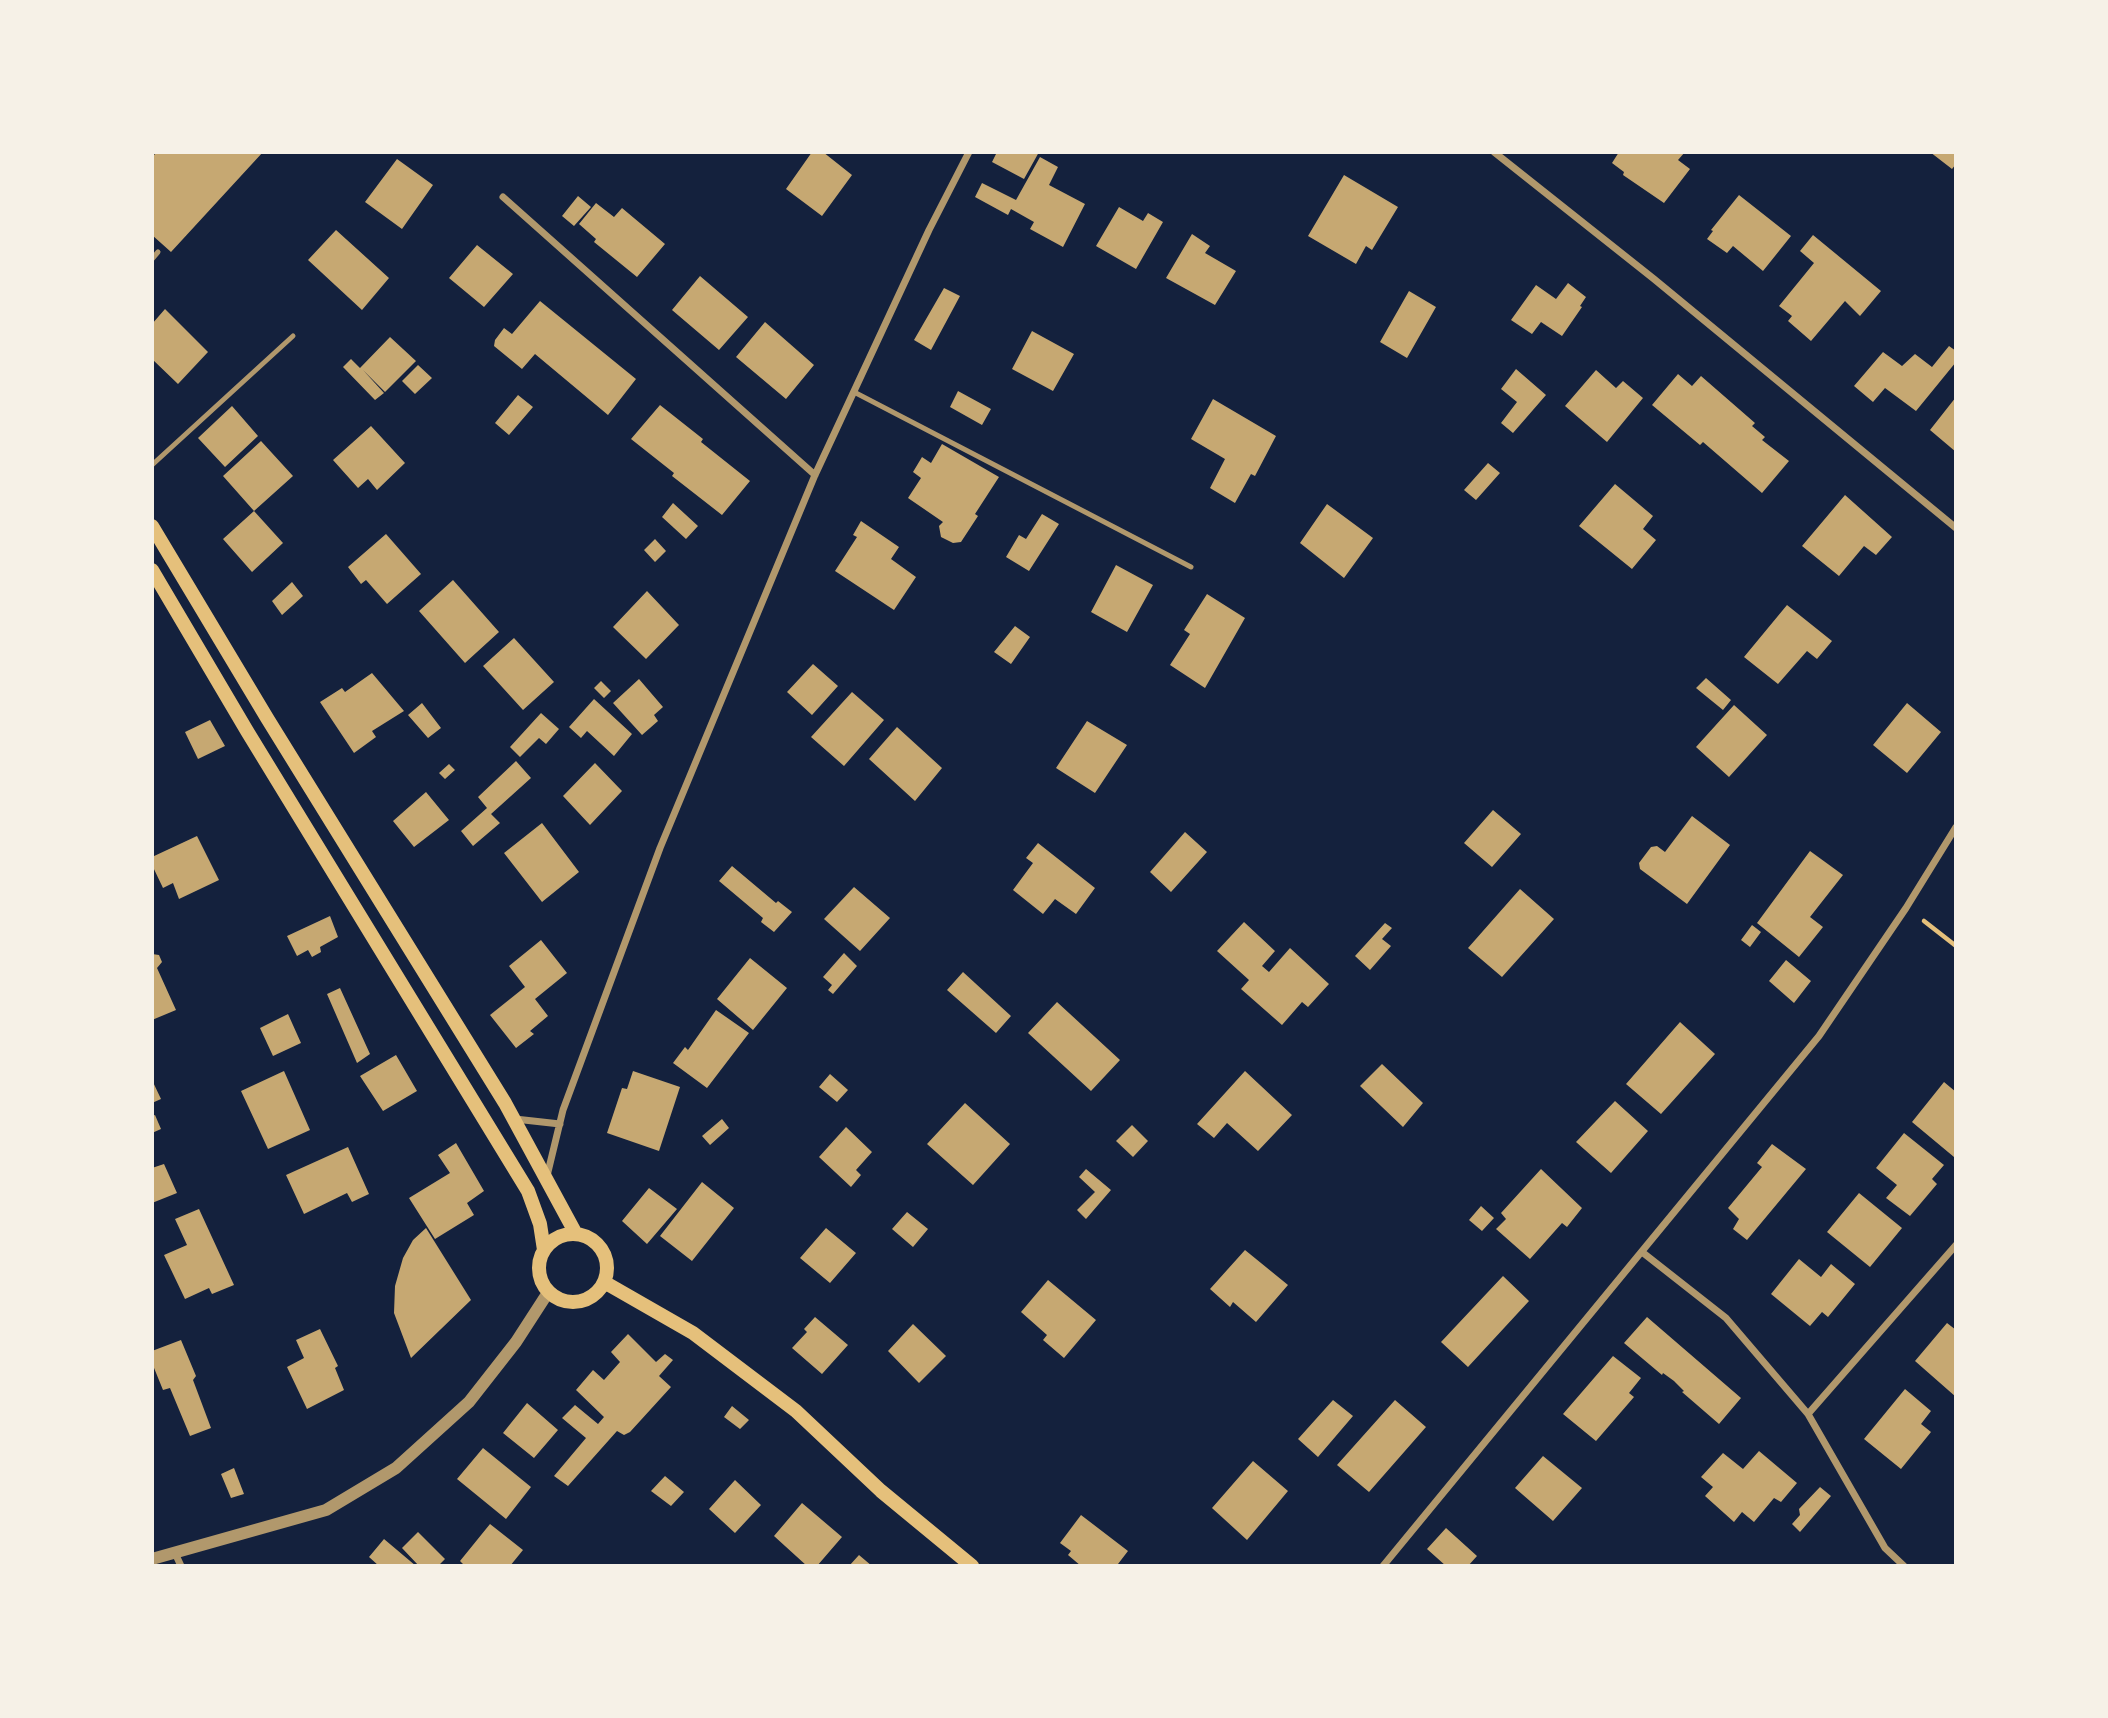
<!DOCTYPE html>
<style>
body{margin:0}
#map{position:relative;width:2108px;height:1718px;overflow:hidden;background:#14213d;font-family:"Fira Sans Condensed",sans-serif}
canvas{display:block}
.frame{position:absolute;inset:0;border:154px solid #f6f1e7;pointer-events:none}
</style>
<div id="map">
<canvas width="2108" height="1718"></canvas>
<div class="frame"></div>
</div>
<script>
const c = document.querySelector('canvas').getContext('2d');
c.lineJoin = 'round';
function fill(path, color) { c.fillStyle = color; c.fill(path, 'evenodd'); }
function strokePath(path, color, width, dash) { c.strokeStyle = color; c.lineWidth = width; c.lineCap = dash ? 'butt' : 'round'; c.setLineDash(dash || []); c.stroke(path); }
fill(new Path2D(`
 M157 152H263L171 252 152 235V157Z
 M812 152H823L852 175 822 216 786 189Z
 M997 152H1039L1024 179 992 162Z
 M1619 152H1685L1678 160 1690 169 1664 203 1623 175 1624 172 1612 163Z
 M1930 152H1956V164L1952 169Z
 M1040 157 1058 167 1049 185 1085 204 1063 247 1030 229 1034 222 1011 209 1008 215 975 197 982 183 1016 200Z
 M397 159 433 185 402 229 365 202Z
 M1344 175 1398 207 1372 250 1366 246 1356 264 1308 236Z
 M1739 195 1791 236 1763 271 1733 246 1727 253 1707 239 1713 231 1711 230Z
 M578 196 591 207 574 226 562 216Z
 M596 203 614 217 622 208 665 244 637 277 594 242 596 239 579 224Z
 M1119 207 1143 221 1148 213 1163 222 1136 269 1096 246Z
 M336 230 389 278 362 310 308 260Z
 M1192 234 1210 246 1205 253 1236 271 1215 305 1166 278Z
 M1813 235 1881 291 1860 316 1845 301 1811 341 1788 321 1792 316 1779 306 1814 263 1800 251Z
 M477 245 513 274 484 307 449 278Z
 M700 276 748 317 719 350 672 310Z
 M1568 283 1586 297 1580 306 1582 307 1562 336 1541 322 1532 334 1511 320 1536 285 1556 299Z
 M944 288 960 296 931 350 914 340Z
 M1409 291 1436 307 1407 358 1380 342Z
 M540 301 636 379 608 415 535 354 522 369 494 346 495 340 504 328 512 334Z
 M165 309 208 352 178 384 152 359V324Z
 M765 322 814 365 786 399 736 357Z
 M1032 331 1074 354 1053 391 1012 369Z
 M390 337 416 361 385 392 363 370 384 393 375 400 343 367 351 359 360 368Z
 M1949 346 1956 351V362L1916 411 1885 388 1873 402 1854 386 1883 352 1902 366 1915 354 1932 367Z
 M418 365 432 378 415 394 402 381Z
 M1516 369 1546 395 1513 433 1501 423 1517 402 1501 389Z
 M1596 370 1616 388 1623 381 1643 398 1607 442 1565 406Z
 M1678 374 1692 386 1701 376 1755 423 1752 426 1765 437 1762 440 1789 461 1762 493 1703 442 1700 445 1652 405Z
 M958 391 991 409 982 425 950 407Z
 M518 395 533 407 509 435 495 423Z
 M1956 397V452L1930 430Z
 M1213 399 1276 436 1255 476 1251 474 1235 503 1210 488 1225 459 1191 439Z
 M660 405 703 439 701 442 750 481 722 515 672 476 674 473 631 439Z
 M232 406 258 436 225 467 198 438Z
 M371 426 405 463 377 490 368 479 358 488 333 460Z
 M261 441 293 476 254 511 223 476Z
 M942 444 999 477 975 514 978 516 961 542 953 543 941 537 939 526 943 522 908 498 921 478 913 472 922 457 931 463Z
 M1488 463 1500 473 1476 500 1464 490Z
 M1615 484 1653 516 1643 529 1656 540 1632 569 1579 526Z
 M1845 495 1892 537 1876 555 1864 546 1839 576 1802 546Z
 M673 503 698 526 686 539 662 517Z
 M1327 504 1373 538 1344 578 1300 543Z
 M254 511 283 543 252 572 223 539Z
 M1042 514 1059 524 1029 571 1006 557 1019 535 1026 539Z
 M861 521 899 547 891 559 916 577 894 610 835 571 857 537 853 535Z
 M386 534 421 574 387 604 366 580 361 584 348 567Z
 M655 539 666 551 655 562 644 550Z
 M1116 565 1153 585 1127 632 1091 612Z
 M453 580 499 632 465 663 419 611Z
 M292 582 303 596 282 615 272 601Z
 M647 591 679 625 646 659 613 627Z
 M1207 594 1245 618 1205 688 1170 665 1190 634 1184 630Z
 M1787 605 1832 641 1817 659 1807 651 1778 684 1744 657Z
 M1015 626 1030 637 1011 664 994 652Z
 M514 638 554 682 523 710 483 666Z
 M813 664 838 686 812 715 787 692Z
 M372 673 404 711 372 731 376 737 354 753 320 702 342 688 345 692Z
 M1706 678 1731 700 1723 710 1696 688Z
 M639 679 663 707 654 715 658 721 642 735 613 703Z
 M601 681 611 691 604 698 594 688Z
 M852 692 884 720 844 766 811 737Z
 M594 699 632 734 614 756 587 731 581 738 569 727Z
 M422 703 441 728 428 738 408 715Z
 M1907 703 1941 732 1907 773 1873 745Z
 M1734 705 1767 735 1729 777 1696 747Z
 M541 713 559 729 546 744 539 738 520 757 510 747Z
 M210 720 225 746 198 759 185 732Z
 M1087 721 1127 745 1095 793 1056 768Z
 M897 727 942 768 915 801 869 759Z
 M516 761 531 778 491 814 500 823 473 846 461 831 487 808 478 797Z
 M595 763 622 791 590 825 563 796Z
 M449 764 455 770 445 779 439 773Z
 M426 792 449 820 414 847 393 821Z
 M1493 810 1521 834 1492 867 1464 843Z
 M1692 816 1730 845 1687 904 1640 869 1639 863 1651 847 1657 846 1665 852Z
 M542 823 579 872 542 902 504 853Z
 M1185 832 1207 852 1171 892 1150 872Z
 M197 836 219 880 179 899 173 883 163 888 152 865V857Z
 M1038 843 1095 888 1076 914 1055 899 1043 914 1013 890 1033 863 1026 858Z
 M1810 851 1843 875 1810 917 1823 927 1799 957 1757 923Z
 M732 866 776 903 778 901 792 912 774 932 761 922 763 918 719 881Z
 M854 887 890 918 860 951 824 919Z
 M1520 889 1554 919 1502 977 1468 948Z
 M330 916 338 937 320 947 321 952 312 957 308 950 297 956 287 936Z
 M1244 922 1275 951 1262 966 1269 972 1290 948 1329 984 1308 1007 1302 1002 1282 1025 1241 989 1249 980 1217 951Z
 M1385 923 1392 928 1382 939 1391 946 1370 970 1355 956Z
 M1752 925 1761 932 1750 947 1741 940Z
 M541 940 567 973 535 999 548 1016 530 1031 534 1034 516 1048 490 1015 525 987 509 966Z
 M844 953 857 966 833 994 828 990 832 985 823 977Z
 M152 954 159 955 162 962 157 968 176 1010 152 1020Z
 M750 958 787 988 753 1030 717 999Z
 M1786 960 1811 981 1794 1003 1769 981Z
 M963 972 1011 1016 996 1033 947 990Z
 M340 988 370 1054 357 1063 327 994Z
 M1057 1002 1120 1060 1091 1091 1028 1033Z
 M716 1010 749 1033 707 1088 673 1063 685 1047 688 1050Z
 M288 1014 301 1043 273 1056 260 1028Z
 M1680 1022 1715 1054 1661 1114 1626 1084Z
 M396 1055 417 1091 383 1111 360 1076Z
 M1382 1064 1423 1103 1403 1127 1360 1086Z
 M284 1071 310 1130 268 1149 241 1091Z
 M633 1071 680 1087 659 1151 607 1133 622 1088 627 1089Z
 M1245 1071 1292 1115 1258 1151 1227 1123 1214 1138 1197 1124Z
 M830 1074 848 1090 837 1102 819 1087Z
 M152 1080 161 1099 152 1103Z
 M1944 1082 1956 1092 1954 1157 1912 1122Z
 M1615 1101 1648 1131 1611 1173 1576 1142Z
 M965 1103 1010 1144 973 1185 927 1144Z
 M155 1115 161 1129 152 1133V1116Z
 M722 1119 729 1128 710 1145 702 1136Z
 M1132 1125 1148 1141 1133 1157 1116 1141Z
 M846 1127 872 1152 856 1170 861 1175 851 1187 819 1157Z
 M1904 1133 1944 1165 1932 1179 1937 1184 1910 1216 1886 1198 1897 1185 1876 1168Z
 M456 1143 484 1191 467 1203 474 1215 435 1239 409 1198 450 1173 438 1155Z
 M1772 1144 1806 1169 1747 1240 1733 1229 1739 1219 1728 1208 1762 1167 1757 1163Z
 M348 1147 369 1194 352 1202 347 1193 304 1214 286 1175Z
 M164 1164 177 1193 152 1203V1168Z
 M1086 1169 1111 1190 1086 1219 1077 1210 1095 1192 1079 1177Z
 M1541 1169 1582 1208 1567 1227 1562 1223 1530 1259 1496 1229 1506 1219 1501 1213Z
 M702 1182 734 1208 692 1261 660 1236Z
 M649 1188 677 1209 647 1244 622 1221Z
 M1859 1193 1902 1228 1870 1267 1827 1232Z
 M1481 1206 1494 1218 1482 1231 1469 1220Z
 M199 1209 234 1285 212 1294 209 1288 185 1299 164 1255 187 1245 175 1219Z
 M907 1212 928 1229 913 1247 892 1229Z
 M426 1228 471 1300 411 1358 394 1313 395 1286 403 1258 413 1240Z
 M826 1228 856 1253 830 1283 800 1258Z
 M1245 1250 1288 1285 1256 1322 1233 1302 1230 1307 1210 1289Z
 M1799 1259 1821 1277 1831 1264 1855 1284 1828 1317 1822 1312 1810 1326 1771 1294Z
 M1503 1276 1529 1301 1468 1367 1441 1342Z
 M1048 1280 1096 1320 1064 1358 1043 1340 1047 1335 1021 1312Z
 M815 1317 848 1345 822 1374 792 1348 807 1332 804 1329Z
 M1647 1317 1741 1398 1719 1424 1682 1392 1684 1391 1674 1381 1663 1373 1662 1375 1624 1343Z
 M1947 1323 1956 1330V1397L1915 1361Z
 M913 1324 946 1356 919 1383 888 1351Z
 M320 1329 338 1366 335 1368 344 1390 307 1409 287 1367 304 1358 296 1340Z
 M628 1334 656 1362 665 1354 673 1360 659 1376 671 1387 630 1432 624 1435 617 1431 568 1486 554 1476 586 1438 562 1418 575 1405 598 1424 604 1417 576 1390 593 1370 604 1380 620 1362 611 1352Z
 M181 1340 196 1376 193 1380 211 1428 190 1436 170 1388 163 1390 152 1363V1351Z
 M1613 1356 1641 1378 1629 1393 1634 1397 1596 1441 1563 1414Z
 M1905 1389 1931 1411 1921 1424 1931 1432 1901 1469 1864 1439Z
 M1333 1400 1353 1416 1318 1457 1298 1439Z
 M1395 1400 1426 1427 1369 1492 1337 1465Z
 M527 1403 558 1430 534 1458 503 1433Z
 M732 1406 749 1420 740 1429 724 1417Z
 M483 1448 531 1487 506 1519 457 1479Z
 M1759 1451 1797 1483 1781 1502 1774 1498 1754 1522 1742 1512 1734 1522 1705 1496 1713 1487 1701 1477 1723 1453 1743 1469Z
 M1543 1456 1582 1488 1553 1521 1515 1488Z
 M1253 1461 1288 1491 1247 1540 1212 1508Z
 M234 1468 244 1494 231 1498 221 1474Z
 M665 1476 684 1492 671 1506 651 1491Z
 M735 1480 761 1505 735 1533 709 1509Z
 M1820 1487 1831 1496 1800 1532 1792 1524 1800 1515 1799 1509Z
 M802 1503 842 1537 817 1566H807L774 1536Z
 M1081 1515 1128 1551 1118 1564 1120 1566H1081L1068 1555 1071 1551 1060 1543Z
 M490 1524 523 1550 510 1566H465L460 1561Z
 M1446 1528 1477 1556 1468 1566H1446L1427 1549Z
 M418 1532 445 1559 438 1566H419L402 1548Z
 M384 1539 416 1566H379L369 1557Z
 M859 1555 872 1566H849Z`), '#c6a872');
strokePath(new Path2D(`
 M1924 921 1956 946`), '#e5c07b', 4.5);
strokePath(new Path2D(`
 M152 259 158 252
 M854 392 1191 567
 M152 465 293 336`), '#b1986c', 5);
strokePath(new Path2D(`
 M1494 152 1654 279 1956 528
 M503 197 815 475
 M515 1119 560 1124
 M547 1176 563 1110 660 848 815 475 929 230 969 152
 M1642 1252 1726 1318 1808 1414 1885 1548 1904 1566
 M1808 1414 1956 1245
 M175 1553 181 1566
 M1383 1566 1819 1036 1906 908 1956 827`), '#b1986c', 7);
strokePath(new Path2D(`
 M152 1559 326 1510 396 1468 469 1402 516 1342 549 1291`), '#b1986c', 12);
strokePath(new Path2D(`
 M152 526 267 718 505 1103 576 1234
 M152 570 247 731 528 1191 540 1224 544 1250
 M539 1268a34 34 0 1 1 68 0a34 34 0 1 1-68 0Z
 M604 1282 693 1333 796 1411 881 1491 972 1566`), '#e5c07b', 14);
</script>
